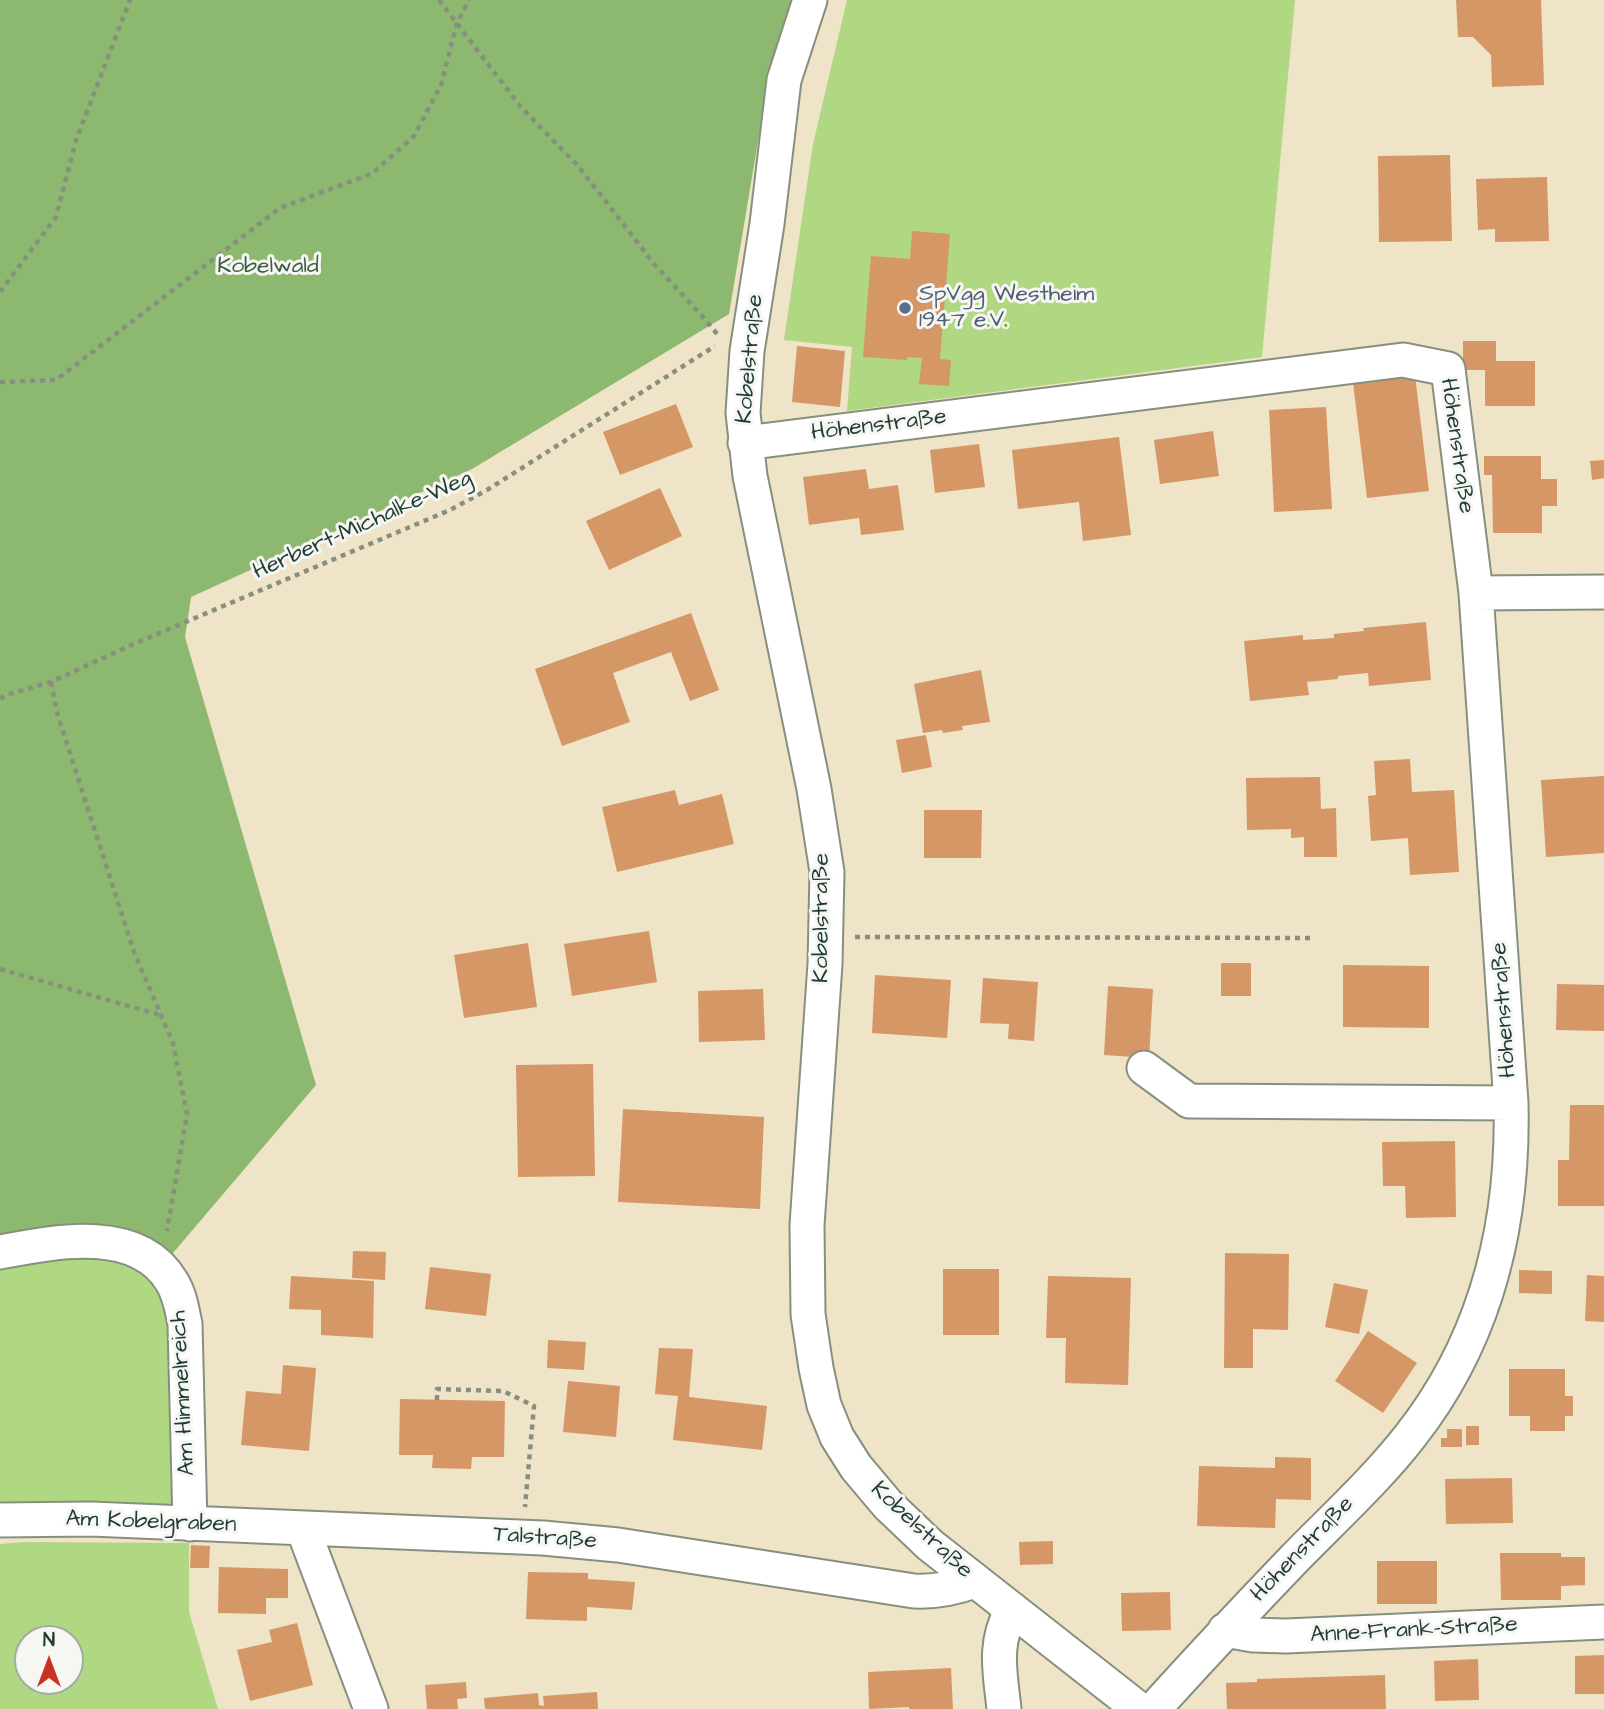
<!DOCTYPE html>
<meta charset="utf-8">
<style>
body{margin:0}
#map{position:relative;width:1604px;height:1709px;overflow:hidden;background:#efe3c8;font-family:"Architects Daughter",sans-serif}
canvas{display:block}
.north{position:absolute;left:14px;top:1625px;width:70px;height:70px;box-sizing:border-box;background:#f6f6f2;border:2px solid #a0aca6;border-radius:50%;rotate:0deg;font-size:19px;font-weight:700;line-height:28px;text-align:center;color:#1f3d34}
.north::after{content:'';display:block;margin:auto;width:24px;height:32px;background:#c8321e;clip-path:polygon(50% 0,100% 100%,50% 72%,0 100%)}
</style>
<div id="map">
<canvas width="1604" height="1709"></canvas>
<div class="north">N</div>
</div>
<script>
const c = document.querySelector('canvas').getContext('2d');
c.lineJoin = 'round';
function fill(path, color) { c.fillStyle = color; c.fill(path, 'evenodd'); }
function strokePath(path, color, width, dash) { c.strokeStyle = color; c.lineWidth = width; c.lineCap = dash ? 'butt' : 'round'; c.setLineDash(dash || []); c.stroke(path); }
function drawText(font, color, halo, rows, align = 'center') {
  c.font = font + ' "Architects Daughter",sans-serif'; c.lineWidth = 6; c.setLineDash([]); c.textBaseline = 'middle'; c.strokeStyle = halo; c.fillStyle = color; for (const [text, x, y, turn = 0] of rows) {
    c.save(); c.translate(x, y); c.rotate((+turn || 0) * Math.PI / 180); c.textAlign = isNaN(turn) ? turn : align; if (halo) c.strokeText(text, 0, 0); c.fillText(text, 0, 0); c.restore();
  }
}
fill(new Path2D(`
 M847 0H1295L1262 357 847 411 852 347 784 340 813 144Z
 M87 1240 173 1283 190 1524 0 1520V1252Z
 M23 1542 189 1543V1612L218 1709H0V1544ZM28 1639H70V1681H28Z`), '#b0d782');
fill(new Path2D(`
 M0 0H793L770 70 729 314 472 469 191 597 185 637 316 1085 161 1267 141 1254 0 1252Z`), '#8cb870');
fill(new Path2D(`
 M1456 0H1541L1544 85 1492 87 1491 55 1473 37H1458Z
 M1450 155 1452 241 1379 242 1378 156Z
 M1547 177 1549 241 1495 242V229L1478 230 1476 179Z
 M912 231 950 234 940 359 951 360 949 386 919 384 922 358 907 357V360L863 357 871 256 910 259Z
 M1463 341H1496V361H1535V406H1485V370H1463Z
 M797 346 845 351 840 407 792 402Z
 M1415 375 1429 491 1367 498 1353 383Z
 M676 404 693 447 620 475 603 432Z
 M1326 407 1332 509 1274 512 1269 410Z
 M1213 431 1219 476 1160 484 1154 440Z
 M1119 437 1131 535 1083 541 1079 502 1018 509 1012 450Z
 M979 444 985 487 935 493 930 450Z
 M1484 456H1541V479H1557V506H1542V533H1493L1492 475H1484Z
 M1604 460V478L1592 480 1590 461Z
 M866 469 869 489 898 485 904 530 861 535 859 518 809 525 803 477Z
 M660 488 682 536 609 570 586 521Z
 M691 613 719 690 690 701 671 652 613 673 630 722 562 746 535 669Z
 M1426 622 1431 680 1369 686 1368 673 1338 676V679L1307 682 1309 695 1250 701 1244 641 1303 635V640L1334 638V634L1364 631 1363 628Z
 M981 670 990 722 962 726 963 730 943 733 942 730 923 733 914 684Z
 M926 735 932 767 902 773 896 740Z
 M1410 759 1412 792 1454 790 1459 872 1410 875 1408 838 1371 841 1368 796 1376 795 1374 761Z
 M1604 776V853L1546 857 1541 780Z
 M1320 777 1321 809 1336 808 1337 857H1304V837L1291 838V829L1247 830 1246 778Z
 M675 790 679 805 722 794 734 844 617 872 602 807Z
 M924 810H982L981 858H924Z
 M649 931 657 982 572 996 564 944Z
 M528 943 537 1007 464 1018 454 955Z
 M1221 963H1251V996H1221Z
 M1343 965 1429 966V1028L1343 1027Z
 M875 975 951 980 947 1038 872 1033Z
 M983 978 1038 982 1034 1041 1008 1039 1009 1024 980 1023Z
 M1557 984 1604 985V1031L1556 1030Z
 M1108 986 1153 989 1149 1058 1104 1055Z
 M763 989 765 1040 699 1042 698 991Z
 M593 1064 595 1176 518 1177 516 1065Z
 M1570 1105H1604V1206H1558V1160H1569Z
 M623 1109 764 1117 760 1209 618 1202Z
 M1455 1141 1456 1217 1406 1218 1405 1186H1383L1382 1142Z
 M353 1251 386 1252 385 1280 352 1278Z
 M1225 1253 1289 1254 1288 1330 1253 1329V1368H1224Z
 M430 1267 491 1274 486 1316 425 1309Z
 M943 1269H999V1335H943Z
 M1519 1270 1552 1271V1294L1519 1293Z
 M1587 1275 1604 1276V1322L1585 1321Z
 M291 1276 374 1281 373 1338 321 1335V1310L289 1309Z
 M1048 1276 1131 1278 1128 1385 1065 1383 1066 1338H1046Z
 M1334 1283 1368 1290 1359 1334 1325 1327Z
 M1368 1331 1417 1363 1383 1413 1335 1381Z
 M548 1340 586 1342 584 1370 547 1368Z
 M659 1348 693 1349 689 1397 767 1406 762 1450 673 1440 678 1396 655 1394Z
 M283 1365 316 1368 309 1451 241 1445 246 1391 281 1394Z
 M1509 1369H1565V1396H1573V1416H1565V1431H1530V1416H1509Z
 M568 1381 620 1386 616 1437 563 1432Z
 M400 1399 505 1401 504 1457H472L471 1469 432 1468 433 1455H399Z
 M1466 1426H1479V1445H1466Z
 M1447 1429H1462V1447H1441V1438H1447Z
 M1275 1457 1311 1458V1500L1276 1499 1275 1528 1197 1526 1199 1466 1275 1468Z
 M1512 1478 1513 1523 1446 1524 1445 1479Z
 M1053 1541V1564L1020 1565 1019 1542Z
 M191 1545 210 1546 209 1568H190Z
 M1500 1553H1561V1557H1585V1585L1561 1586V1600H1501Z
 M1377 1561H1437V1604H1377Z
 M219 1567 288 1569V1598H266V1614L218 1613Z
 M528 1572 588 1573V1579L635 1582 632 1610 587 1607V1621L526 1619Z
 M1170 1592 1171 1630 1122 1631 1121 1593Z
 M297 1623 313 1685 250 1701 237 1650 272 1642 269 1630Z
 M1604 1655V1694H1575V1656Z
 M1478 1659 1479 1700 1435 1701 1434 1661Z
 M951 1668 953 1709H909V1707L869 1709 868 1672Z
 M1385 1675 1386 1709H1227L1226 1683 1257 1682V1679Z
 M466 1682 467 1698 457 1699 458 1709H427L425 1685Z
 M597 1692 598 1709H485L484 1698 538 1693 539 1705 544 1706 543 1696Z`), '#d69766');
const minor = new Path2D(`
 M810 0 784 80 767 224 747 351 743 413 750 476 814 789 827 872 825 964 807 1225 808 1314 816 1368 824 1405 837 1437 856 1467 888 1505 930 1545 1139 1709
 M745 443 1403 360 1448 369 1476 593 1511 1103C1514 1224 1487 1338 1411 1435 1377 1479 1334 1518 1295 1558 1247 1608 1200 1658 1154 1709
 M1476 593 1604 592
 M1144 1068 1189 1101 1511 1103
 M0 1252C53 1242 138 1224 172 1282 180 1295 182 1310 185 1324L190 1524
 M0 1520 91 1519 543 1538 618 1545 914 1591C936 1592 953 1589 974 1581
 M303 1529 371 1709
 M1225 1630 1253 1635 1286 1636 1604 1622
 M1004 1709C1000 1671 993 1645 1012 1609`);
strokePath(minor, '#87907e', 37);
strokePath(new Path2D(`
 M439 0 520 106 579 167 655 265 703 317 718 335
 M0 292 56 217 76 140 130 0
 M0 382 56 380 280 208 373 173 414 136 441 85 457 23 469 0
 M51 682 58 716 134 952 173 1043 187 1114 167 1231
 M0 699 6 695 51 682 129 646 450 510 487 490 715 346
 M855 937 1310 938
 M0 969 160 1015
 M437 1400V1389L503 1391 534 1406 525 1507`), '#87907e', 4.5, [5, 5]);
strokePath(minor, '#fff', 33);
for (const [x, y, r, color] of [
 [905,308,7,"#5c6f8a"]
]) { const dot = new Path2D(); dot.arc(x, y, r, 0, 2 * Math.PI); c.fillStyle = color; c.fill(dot); strokePath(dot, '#f6f6f2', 2.5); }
drawText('23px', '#3c5c44', '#f6f6f2', [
 ["Kobelwald",268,267]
]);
drawText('23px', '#4e5e75', '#f6f6f2', [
 ["SpVgg Westheim",919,295],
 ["1947 e.V.",919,321]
], 'left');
drawText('23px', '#1f3d34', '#f6f6f2', [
 ["Kobelstraße",751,359,-85],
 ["Höhenstraße",879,426,-7],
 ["Höhenstraße",1456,446,82],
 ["Herbert-Michalke-Weg",363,526,-24],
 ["Kobelstraße",822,918,-90],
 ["Höhenstraße",1505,1010,-94],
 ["Am Himmelreich",184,1393,-93],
 ["Am Kobelgraben",151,1523,2],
 ["Kobelstraße",921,1531,43],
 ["Talstraße",545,1539,4],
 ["Höhenstraße",1303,1550,-46],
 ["Anne-Frank-Straße",1414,1631,-3]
]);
</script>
